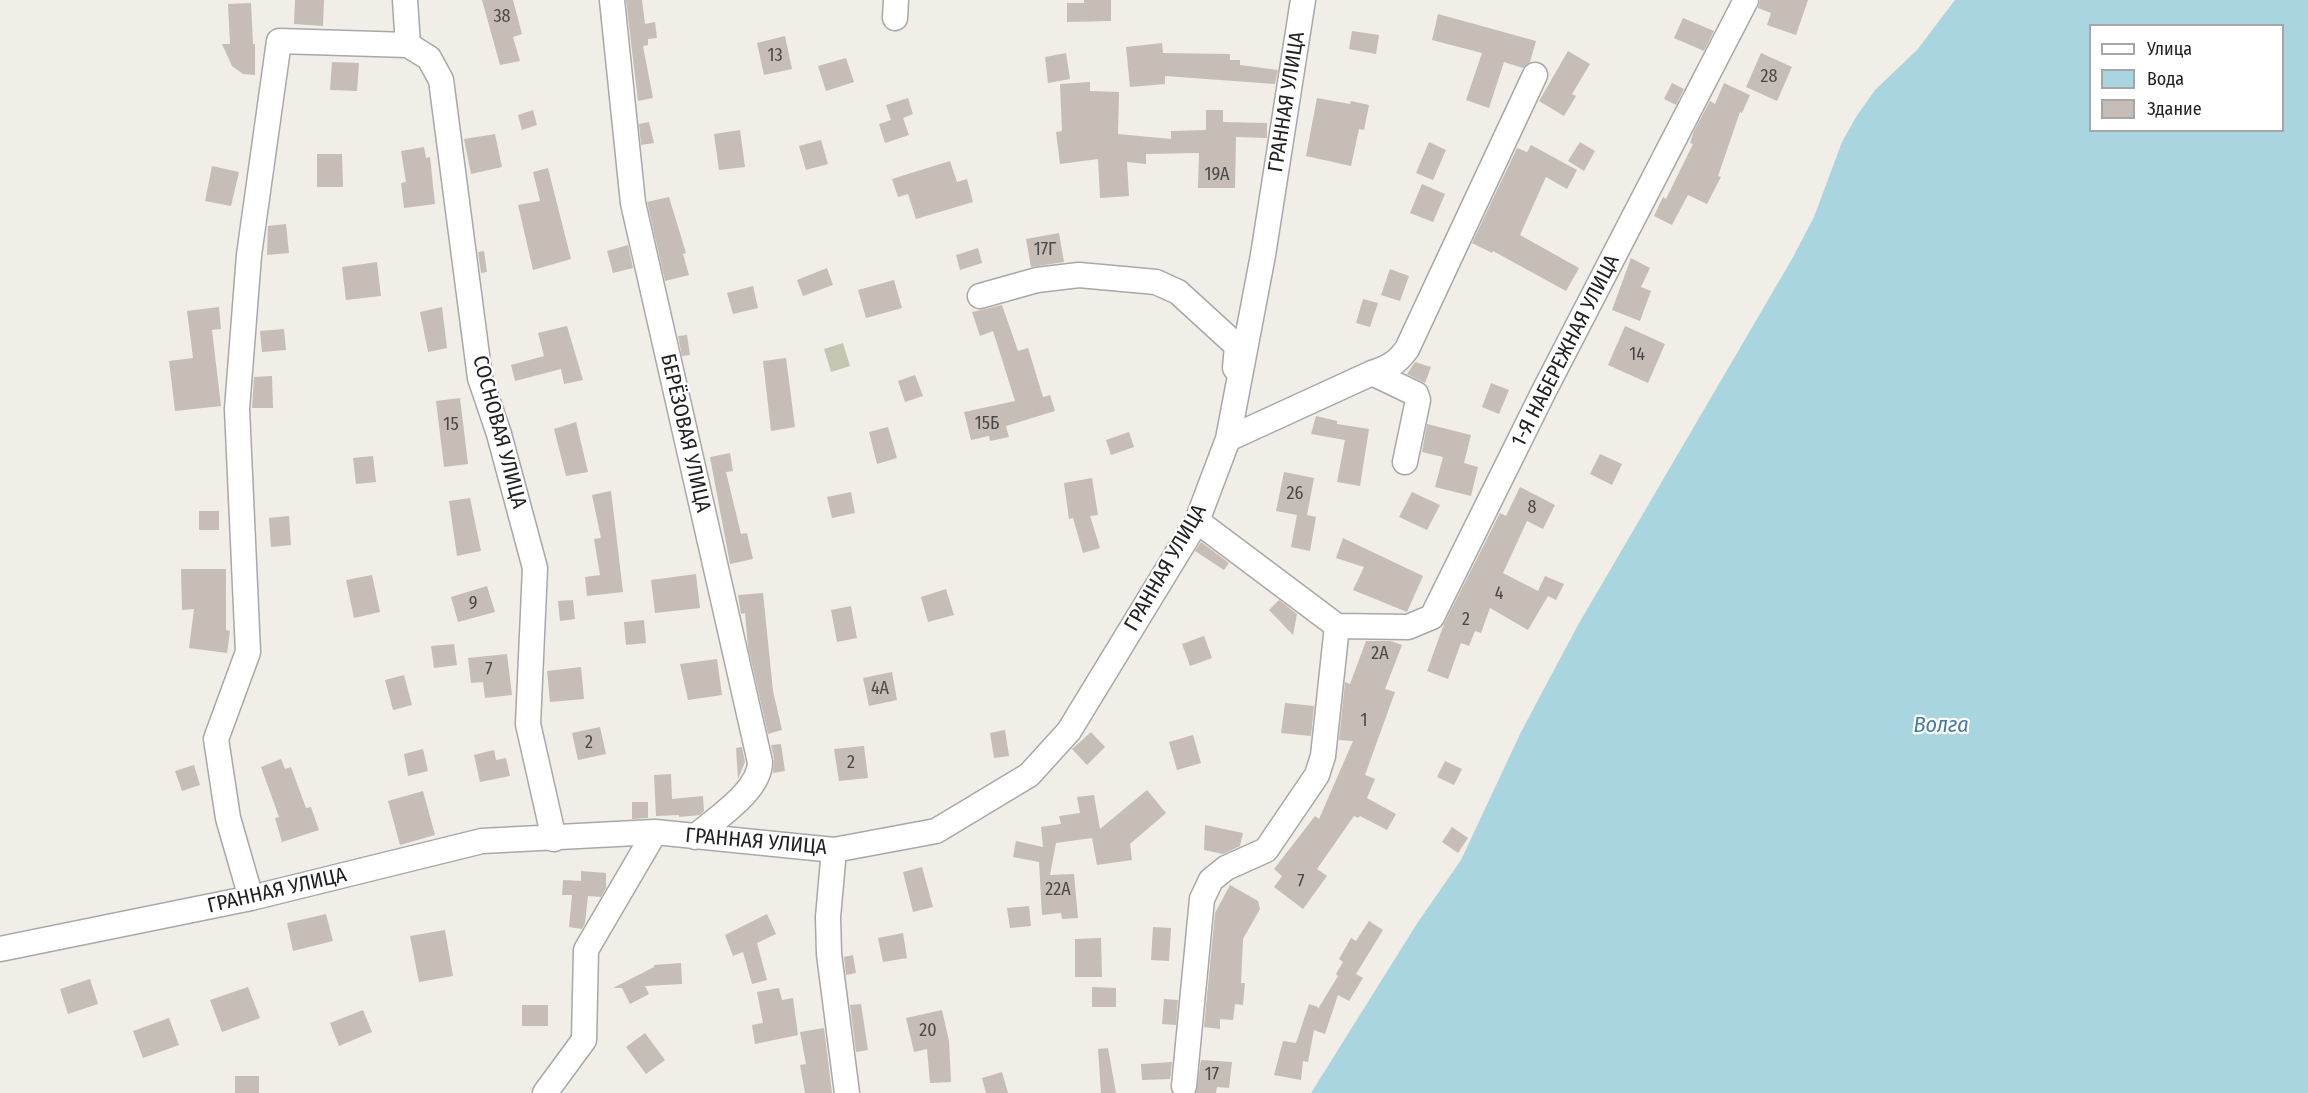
<!DOCTYPE html>
<meta charset="utf-8">
<style>
body{margin:0}
#map{position:relative;width:2308px;height:1093px;overflow:hidden;background:#f1ede7;font-family:"Fira Sans Condensed",sans-serif}
canvas{display:block}
.legend{position:absolute;left:2089px;top:24px;width:195px;height:108px;box-sizing:border-box;background:#fff;border:2px solid #a6a6a6;margin:0;padding:8px 10px;list-style:none;font-size:18px;color:#212121}
.legend li{display:flex;align-items:center;gap:12px;height:30px}
.legend b{width:30px;border:2px solid #a6a6a6}
</style>
<div id="map">
<canvas width="2308" height="1093"></canvas>
<ul class="legend">
<li><b style="height:8px;background:#fff"></b>Улица</li>
<li><b style="height:16px;background:#a8d5df"></b>Вода</li>
<li><b style="height:16px;background:#c6bdb6"></b>Здание</li>
</ul>
</div>
<script>
const c = document.querySelector('canvas').getContext('2d');
c.lineJoin = 'round';
function fill(path, color) { c.fillStyle = color; c.fill(path, 'evenodd'); }
function strokePath(path, color, width, dash) { c.strokeStyle = color; c.lineWidth = width; c.lineCap = dash ? 'butt' : 'round'; c.setLineDash(dash || []); c.stroke(path); }
function drawText(font, color, halo, rows, align = 'center') {
  c.font = font + ' "Fira Sans Condensed",sans-serif'; c.lineWidth = 4.5; c.setLineDash([]); c.textBaseline = 'middle'; c.strokeStyle = halo; c.fillStyle = color; for (const [text, x, y, turn = 0] of rows) {
    c.save(); c.translate(x, y); c.rotate((+turn || 0) * Math.PI / 180); c.textAlign = isNaN(turn) ? turn : align; if (halo) c.strokeText(text, 0, 0); c.fillText(text, 0, 0); c.restore();
  }
}
fill(new Path2D(`
 M843 343 850 366 831 372 824 349Z`), '#c6c5b2');
fill(new Path2D(`
 M1955 0H2308V1093H1311L1418 922 1461 860 1521 732 1578 625 1792 259 1814 217 1842 142 1856 117 1875 90 1917 50ZM2090 26H2282V130H2090Z`), '#a8d5df');
fill(new Path2D(`
 M295 0H324L323 26 294 24Z
 M482 0H513L522 34 513 37 520 61 500 65Z
 M626 0H642L645 24 655 22 657 38 648 39V45L643 46 653 98 638 101Z
 M1084 0H1111V21L1067 22V3H1084Z
 M1760 0H1808L1796 35 1767 25 1771 13 1758 8Z
 M251 3 253 44H255V75L243 74 232 66 222 44H230L228 4Z
 M1438 14 1536 41 1530 62 1523 68 1504 62 1489 108 1466 100 1482 53 1432 40Z
 M1683 18 1714 31 1704 51 1674 38Z
 M1352 31 1379 35 1376 54 1349 49Z
 M785 36 792 69 764 75 757 43Z
 M1162 43 1163 53 1230 54V60H1240V65L1278 70 1275 84 1165 76V84L1130 87 1126 47Z
 M1568 51 1590 64 1572 94 1576 96 1564 116 1539 101Z
 M1066 53 1070 79 1048 83 1045 57Z
 M1761 53 1792 67 1777 101 1746 87Z
 M846 58 854 82 826 91 818 66Z
 M332 62 359 63 357 91 330 90Z
 M1090 82V91L1119 92 1118 134 1171 139V131L1206 130V110H1223V122L1267 123V138L1236 137 1235 188H1198L1199 153 1146 154V164L1127 162 1129 196 1100 198 1098 159 1060 164 1056 132 1062 131 1060 84Z
 M1672 83 1684 89 1676 105 1664 99Z
 M1724 83 1750 95 1742 113 1740 112 1718 176 1721 177 1707 204 1688 195 1672 225 1654 216 1663 197 1666 199 1693 144 1690 143 1694 131 1710 101 1715 104Z
 M908 98 913 114 903 118 909 135 885 143 879 124 891 120 886 105Z
 M1317 98 1350 104 1351 101 1369 105 1364 130 1359 129 1351 166 1306 156Z
 M533 110 537 125 522 130 518 115Z
 M649 122 654 143 641 145 639 124Z
 M740 130 745 167 719 170 714 134Z
 M495 134 502 167 471 174 464 139Z
 M821 140 828 164 806 170 799 146Z
 M1429 142 1446 150 1433 180 1416 173Z
 M1580 142 1595 151 1584 171 1568 161Z
 M1531 145 1577 170 1567 189 1546 177 1520 235 1579 268 1566 291 1493 251 1492 253 1472 243 1517 148 1527 152Z
 M424 147 426 158 430 157 435 204 404 208 401 183 406 182 401 151Z
 M317 154H342L343 187H317Z
 M950 161 957 182 967 179 973 202 916 219 908 194 898 197 892 179Z
 M212 166 239 172 231 206 205 201Z
 M548 168 571 259 533 270 518 205 540 201 533 172Z
 M1422 184 1445 194 1433 222 1410 213Z
 M669 197 686 253 683 254 689 275 665 281 647 202Z
 M286 224 289 253 267 255 268 226Z
 M1059 233 1064 262 1031 267 1026 239Z
 M628 245 633 268 613 273 607 251Z
 M978 248 982 263 960 270 956 255Z
 M484 251 487 272 481 273 478 252Z
 M1631 258 1650 268 1641 287 1651 291 1640 321 1612 310Z
 M377 262 381 296 346 300 342 267Z
 M827 268 833 285 803 296 797 280Z
 M1390 269 1409 276 1400 301 1381 295Z
 M894 280 902 308 866 318 858 290Z
 M753 286 758 308 733 314 727 293Z
 M1363 299 1378 303 1370 327 1356 323Z
 M1002 305 1018 351 1028 348 1043 397 1050 395 1055 411 1006 426 1009 437 990 441 989 436 971 440 964 412 1015 401 993 331 980 336 972 312Z
 M219 307 221 329 212 330 221 406 175 411 169 361 193 358 187 311Z
 M442 307 447 348 428 352 420 312Z
 M567 326 583 380 564 384 561 369 515 381 511 365 544 356 538 333Z
 M1625 326 1665 344 1648 383 1608 365Z
 M284 329 286 350 262 352 260 331Z
 M687 335 690 355 682 356 678 336Z
 M786 358 795 427 771 431 763 361Z
 M1415 362 1431 367 1425 383 1407 374Z
 M915 375 923 396 905 402 898 381Z
 M272 376 273 408H252L254 377Z
 M1491 383 1509 390 1499 414 1482 407Z
 M460 398 468 464 444 467 436 401Z
 M1316 416 1337 421V424L1369 429 1360 486 1337 482 1345 440 1311 434Z
 M576 422 588 472 566 476 554 429Z
 M1427 424 1471 435 1464 463 1478 467 1471 496 1435 487 1443 457 1422 452Z
 M888 427 897 458 877 464 869 432Z
 M1129 432 1134 447 1111 455 1106 440Z
 M730 453 733 471 726 472 741 534 747 533 753 559 730 564 710 457Z
 M1600 454 1622 464 1612 485 1590 474Z
 M373 456 376 482 356 484 353 458Z
 M1284 472 1314 478 1307 515 1316 517 1310 551 1291 547 1297 515 1276 511Z
 M1092 478 1098 515 1090 516 1100 548 1083 553 1073 518 1069 519 1064 483Z
 M1520 487 1555 505 1543 529 1527 521 1503 573 1538 591 1545 576 1564 584 1556 600 1548 596 1528 630 1490 608 1481 633 1475 631 1469 646 1461 643 1448 679 1427 671 1444 624 1500 513 1506 516Z
 M611 491 623 592 587 596 585 577 600 575 594 539 601 538 592 495Z
 M851 492 855 513 832 518 827 497Z
 M1412 492 1440 505 1427 530 1399 517Z
 M470 498 481 551 457 556 449 501Z
 M199 511H219V530H199Z
 M289 516 291 545 271 547 269 518Z
 M1343 538 1423 576 1407 612 1353 590 1364 567 1336 558Z
 M1201 542 1229 563 1224 570 1195 551Z
 M181 569H226V630L230 631 227 653 189 648 194 609 182 610Z
 M696 574 700 608 655 613 651 580Z
 M372 575 380 612 354 618 346 580Z
 M487 586 495 612 458 622 451 597Z
 M946 589 954 615 928 622 921 597Z
 M763 593 773 691 782 730 768 734 748 647 745 613 741 614 738 595Z
 M573 600 575 619 560 621 558 601Z
 M1279 600 1297 614 1293 635 1269 610Z
 M851 606 857 638 837 642 831 610Z
 M644 620 646 643 626 645 624 622Z
 M1204 636 1212 658 1190 666 1182 644Z
 M1366 641H1391L1402 645 1385 689 1395 692 1365 775 1375 779 1367 798 1396 814 1387 830 1360 816 1358 818 1354 816 1317 869 1327 876 1303 909 1274 887 1282 876 1274 869 1315 816 1319 819 1353 741 1339 740 1345 682 1350 684Z
 M454 644 457 665 434 668 431 646Z
 M507 654 512 695 485 698 483 682 471 683 468 658Z
 M717 659 722 695 688 700 680 664Z
 M581 667 584 699 550 702 547 671Z
 M892 672 897 700 869 706 863 678Z
 M404 675 412 705 393 710 385 680Z
 M1285 703 1314 706 1311 736 1281 733Z
 M600 727 606 754 578 760 572 733Z
 M1005 730 1009 756 994 758 990 733Z
 M1091 732 1105 747 1087 765 1072 749Z
 M1193 735 1201 763 1177 770 1169 742Z
 M781 744 785 771 773 773 774 759 771 745Z
 M864 746 868 778 839 781 834 749Z
 M742 747 745 762 738 779 736 748Z
 M423 749 428 771 408 776 404 754Z
 M494 750 496 760 506 758 510 776 480 782 474 755Z
 M281 759 285 769 291 767 306 808 311 807 319 830 282 842 275 818 279 817 261 767Z
 M1445 761 1462 769 1454 785 1437 777Z
 M194 765 200 785 182 791 175 771Z
 M671 774 672 799 703 796 704 811 700 815 679 817V815L656 816 654 775Z
 M1147 790 1166 813 1130 844 1132 860 1097 865 1092 838 1056 843 1050 875 1074 874 1078 918 1062 919 1061 913 1042 915 1039 862 1013 857 1016 841 1043 847 1041 827 1061 824 1059 816 1080 813 1077 797 1094 795 1100 829Z
 M423 791 435 835 400 845 388 801Z
 M632 802H648V818L632 819Z
 M1205 825 1243 833 1240 846 1223 854 1204 850Z
 M1452 827 1468 838 1458 853 1442 842Z
 M922 867 933 907 913 912 903 872Z
 M581 871 606 873V888L601 897 588 896 585 923 582 929 569 927 572 895H562L563 880 581 881Z
 M1230 885 1258 901 1260 909 1243 939 1241 983H1245L1243 1005 1235 1004 1233 1020 1220 1019V1029L1204 1027 1215 913Z
 M1029 906 1031 926 1010 928 1007 908Z
 M326 914 333 941 293 951 287 923Z
 M767 914 776 934 757 943 767 980 752 984 743 952 733 956 725 935Z
 M1369 921 1383 930 1356 974 1363 978 1349 1001 1338 995 1325 1034 1314 1030 1308 1062 1303 1061 1301 1080 1274 1075 1283 1041 1296 1043 1309 1004 1318 1007V1009L1338 976 1336 974 1343 962 1339 959 1351 938 1356 941Z
 M1153 927 1171 928 1169 961 1151 960Z
 M445 930 453 976 419 982 410 936Z
 M903 933 907 958 883 962 878 938Z
 M1101 938 1102 977H1075V939Z
 M853 955 856 973 846 975 844 957Z
 M681 963 682 984 645 986 649 994 630 1004 622 988H613L654 967V965Z
 M90 979 98 1004 68 1014 60 989Z
 M248 987 260 1018 222 1032 210 1000Z
 M1092 987 1116 988V1007H1092Z
 M779 988 782 1000 793 998 798 1035 755 1044 752 1025 763 1023 757 992Z
 M1164 999 1178 1000 1176 1025 1162 1024Z
 M861 1004 868 1050 856 1052 850 1005Z
 M522 1005H548V1026H522Z
 M363 1010 372 1032 339 1046 330 1023Z
 M942 1010 949 1041 951 1082 930 1083 927 1049 914 1052 906 1018Z
 M169 1018 179 1045 143 1058 133 1031Z
 M824 1028 832 1093H805L800 1065 806 1064 800 1032Z
 M645 1033 665 1060 646 1074 626 1047Z
 M1108 1048 1116 1093H1101L1098 1049Z
 M1201 1060 1232 1062 1229 1088 1217 1087 1216 1093H1196Z
 M1172 1062 1170 1079 1142 1080 1141 1064Z
 M1002 1072 1008 1093H986L982 1078Z
 M235 1076H259V1093H235Z`), '#c6bdb6');
const minor = new Path2D(`
 M405 0 408 45 429 58 441 80 480 378 499 434 535 568 528 724 554 839
 M612 0 633 203 760 762C760 791 716 818 695 837
 M895 18 896 0
 M980 296 1037 280 1079 275 1156 282 1178 292 1237 346 1235 368
 M1372 373 1416 394 1418 400 1405 462
 M1228 439 1372 373C1388 368 1397 363 1407 349L1535 75
 M1197 521 1337 626
 M1337 626 1408 627 1432 617 1544 391 1746 0
 M834 850 828 917 829 954 847 1093
 M251 898 228 818 216 739 248 652 237 409 249 255 279 41 408 45
 M0 949 251 898 482 841 655 832 834 850 936 831 1029 775 1069 731 1197 521 1228 439 1263 255 1303 0
 M1184 1086 1202 899 1211 880 1226 868 1266 850 1317 775 1323 756 1337 626
 M545 1093 584 1040 586 950 655 832`);
strokePath(minor, '#a8a8a8', 27);
strokePath(minor, '#fff', 24);
drawText('18px', '#4a4846', null, [
 ["38",502,17],
 ["13",775,56],
 ["28",1769,77],
 ["19А",1217,175],
 ["17Г",1045,250],
 ["14",1637,355],
 ["15Б",987,424],
 ["15",451,425],
 ["26",1295,494],
 ["8",1532,508],
 ["4",1499,594],
 ["9",473,604],
 ["2",1466,620],
 ["2А",1380,654],
 ["7",489,670],
 ["4А",880,689],
 ["1",1364,721],
 ["2",589,743],
 ["2",851,763],
 ["7",1301,882],
 ["22А",1058,890],
 ["20",928,1031],
 ["17",1212,1075]
]);
drawText('21px', '#212121', '#fff', [
 ["ГРАННАЯ УЛИЦА",1287,102,-81],
 ["1-Я НАБЕРЕЖНАЯ УЛИЦА",1566,351,-63],
 ["СОСНОВАЯ УЛИЦА",499,432,75],
 ["БЕРЁЗОВАЯ УЛИЦА",685,433,77],
 ["ГРАННАЯ УЛИЦА",1166,568,-60],
 ["ГРАННАЯ УЛИЦА",756,842,5],
 ["ГРАННАЯ УЛИЦА",277,891,-13]
]);
drawText('italic 22px', '#4578a2', '#fff', [
 ["Волга",1941,726]
]);
</script>
